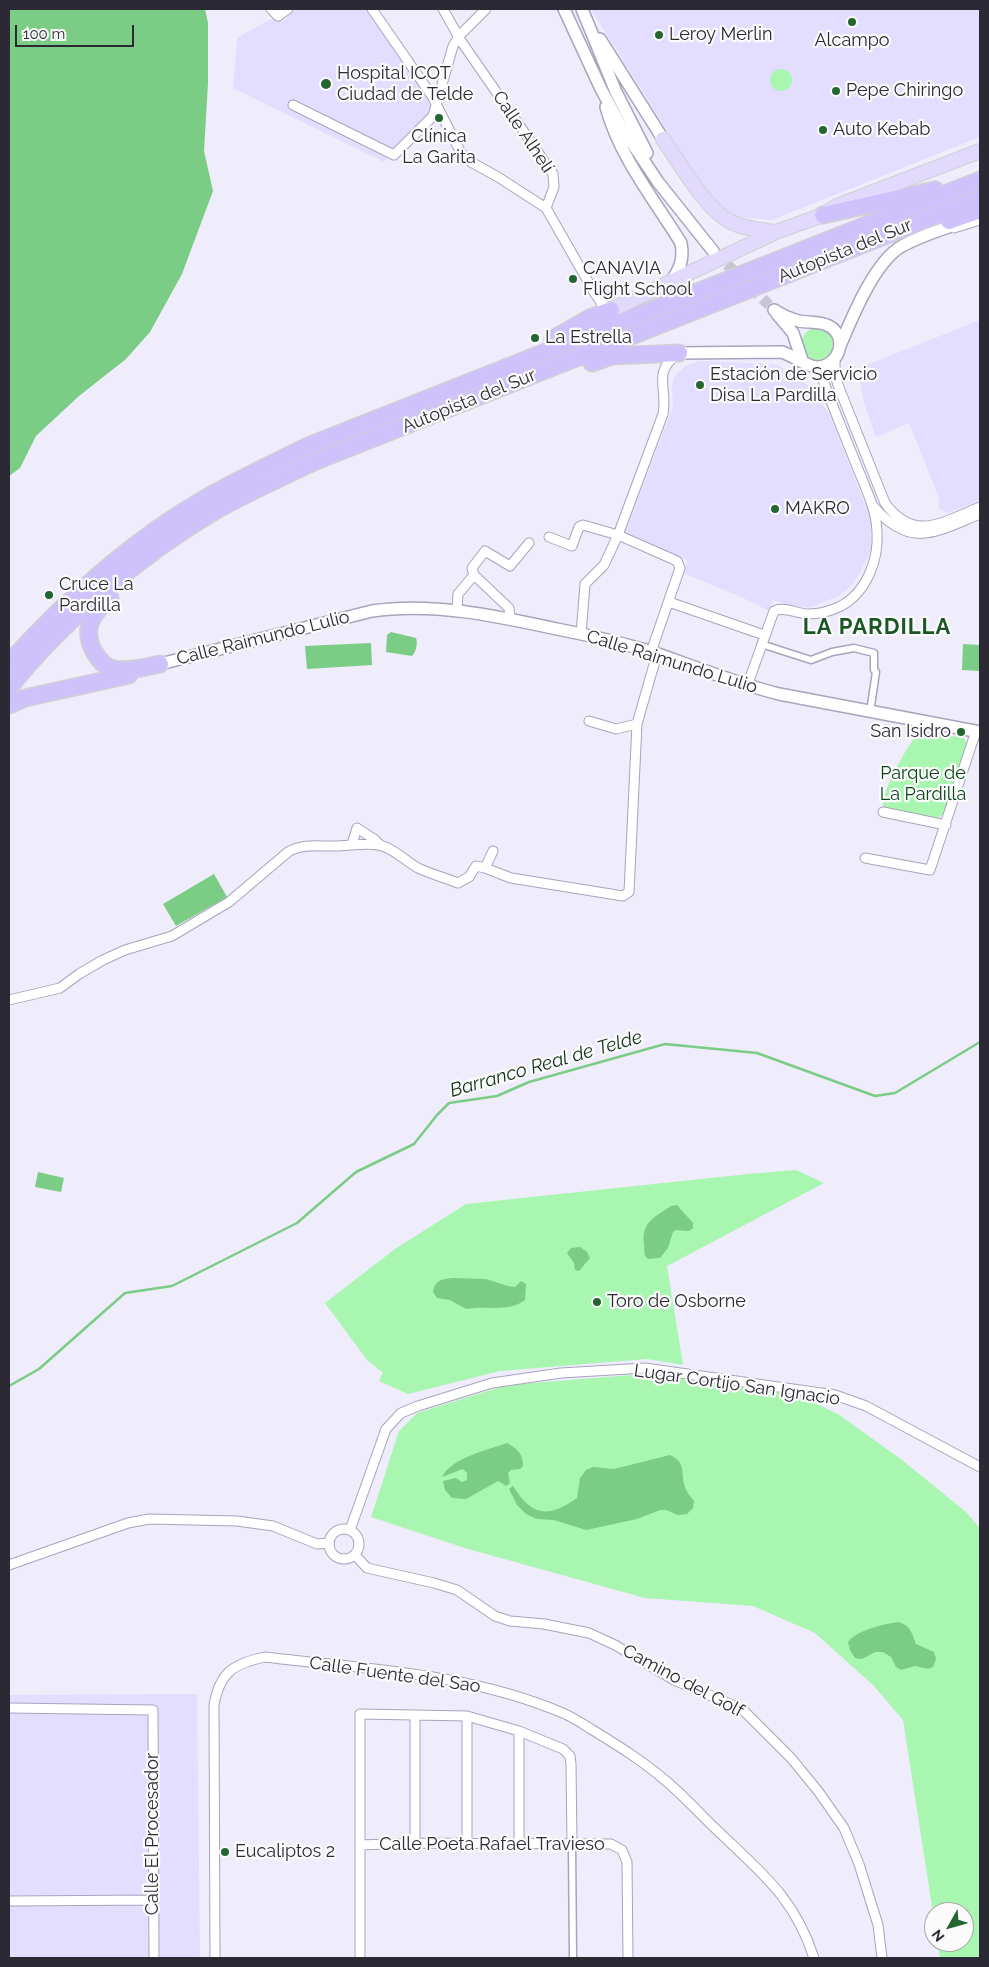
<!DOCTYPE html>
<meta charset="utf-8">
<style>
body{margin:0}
#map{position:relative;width:989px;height:1967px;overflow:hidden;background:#efecfc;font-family:Raleway,sans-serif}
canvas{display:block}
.frame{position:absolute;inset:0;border:10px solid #2b2933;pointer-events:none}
.north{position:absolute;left:924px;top:1902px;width:50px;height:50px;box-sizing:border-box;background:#fbfbfb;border:1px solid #a8a7ab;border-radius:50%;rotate:232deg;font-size:14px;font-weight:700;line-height:20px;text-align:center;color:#2b2933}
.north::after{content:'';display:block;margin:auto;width:18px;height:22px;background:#246630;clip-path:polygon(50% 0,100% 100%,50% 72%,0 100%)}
.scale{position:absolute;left:15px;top:25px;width:119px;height:22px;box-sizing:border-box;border:2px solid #2b2933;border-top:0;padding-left:6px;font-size:15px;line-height:18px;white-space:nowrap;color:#2b2933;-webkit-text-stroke:4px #fbfbfb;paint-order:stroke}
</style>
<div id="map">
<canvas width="989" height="1967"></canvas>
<div class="frame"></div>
<div class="north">N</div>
<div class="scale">100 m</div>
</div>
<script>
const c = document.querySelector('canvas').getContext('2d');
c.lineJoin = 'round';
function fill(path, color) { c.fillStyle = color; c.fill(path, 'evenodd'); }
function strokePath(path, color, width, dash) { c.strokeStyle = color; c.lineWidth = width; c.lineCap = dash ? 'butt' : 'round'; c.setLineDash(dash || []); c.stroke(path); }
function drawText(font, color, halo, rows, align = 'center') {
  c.font = font + ' Raleway,sans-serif'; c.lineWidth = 4.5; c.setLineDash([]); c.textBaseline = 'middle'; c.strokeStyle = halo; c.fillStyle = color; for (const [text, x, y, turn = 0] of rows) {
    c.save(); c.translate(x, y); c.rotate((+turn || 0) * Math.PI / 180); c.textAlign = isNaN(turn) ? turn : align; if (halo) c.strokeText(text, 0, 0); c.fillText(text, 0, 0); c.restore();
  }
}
fill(new Path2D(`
 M295 9H365L421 86 432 105 430 112 384 162 233 88 237 38 271 19 285 20Z
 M591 9H980V137L772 220 738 217 730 214 710 199Z
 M980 320V500L948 513 939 509V498L909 423 876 437 864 403 860 379 867 365Z
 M699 361 772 364 779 366 810 387 829 414 871 519 872 549 858 576 852 585 839 596 810 607H794L773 600 769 611 741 597 683 573 688 561 628 534 626 531 670 415 673 404 672 388 674 377 685 366Z
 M197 1694 200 1958H9V1695Z`), '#e3ddff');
fill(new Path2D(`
 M770 80a11 11 0 1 1 22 0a11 11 0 1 1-22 0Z
 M801 344a16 16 0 1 1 32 0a16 16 0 1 1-32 0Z
 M919 730 964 738 967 744 945 813 938 818 883 808C882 787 907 749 919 730Z
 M796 1170 824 1183 667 1266 683 1365 647 1359 500 1371 408 1394 379 1381 383 1373 367 1360 325 1303 395 1249 466 1204 748 1174Z
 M644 1374 797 1395 838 1414 902 1460 966 1512 980 1528V1958H940L938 1942H964V1912H934V1919L903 1720 874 1686 815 1633 753 1606 645 1598 468 1549 371 1517 399 1431 417 1413 507 1385Z`), '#a8f6b0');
fill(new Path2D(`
 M9 9H205L208 23V83L204 151 213 191 182 274 150 332 126 359 79 396 36 436 20 468 9 476Z
 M391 632 416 638C418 643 416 652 412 656L386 652 387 635Z
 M371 643 372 665 307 669 305 646Z
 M963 644 980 645V671L962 670Z
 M214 874 227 897 176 926 163 904Z
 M38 1172 64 1178 61 1192 35 1187Z
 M677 1205 693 1223V1228L689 1231 676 1230 673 1232 668 1248 660 1258 648 1259C643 1255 645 1251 644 1244 641 1222 655 1217 671 1206Z
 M580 1247 587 1252 590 1258 579 1271 575 1270 574 1263 567 1253 571 1248Z
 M452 1278 486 1279 508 1286 515 1287 521 1281 526 1284 525 1300C508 1313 485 1305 466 1309L450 1300 437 1298 433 1292C435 1280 442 1279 452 1278Z
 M507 1443C518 1449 523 1454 523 1466L520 1469 511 1470 508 1473 510 1483 506 1486 498 1481 466 1499 452 1498 445 1490 443 1481 456 1478 462 1482 467 1480V1473L463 1469 442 1477C451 1458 488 1450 507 1443Z
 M670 1455C687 1463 680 1472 685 1487 686 1492 691 1497 694 1501L693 1508 687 1514 678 1515 666 1510H660L637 1519 586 1530 554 1520 537 1519 526 1514 517 1505 509 1489 513 1486C532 1517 549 1518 577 1498L580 1478 586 1470 593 1467 614 1469Z
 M897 1622C910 1624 912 1633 916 1644L934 1652 936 1659 933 1667 928 1669 915 1666 901 1670 896 1667 891 1657 883 1652H875L862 1659 855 1658 850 1650 848 1642C859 1629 882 1625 897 1622Z`), '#7bcc84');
strokePath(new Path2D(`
 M9 1386 39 1369 125 1293 172 1286 297 1223 356 1172 414 1144 437 1115 449 1103 497 1096 529 1082 665 1044 757 1053 875 1096 895 1093 980 1042`), '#7bcc84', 2.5);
strokePath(new Path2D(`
 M715 253 769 305`), '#c8c5d4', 11, [11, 5.5]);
const pedestrian = new Path2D(`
 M761 644 811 660 832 652 854 648 874 653V670L876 672 870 712
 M572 1843 573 1958`);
const minor = new Path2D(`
 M271 9 278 16 288 9
 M372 9 432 96 461 153 471 162 498 177 546 208 594 292 602 304 611 310
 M443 9 461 41 553 174 554 187 546 208
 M293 105 394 155 433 116 453 46 459 36 486 9
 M954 228 980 220
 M835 359V375L838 385 885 503C914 543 943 522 980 507
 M873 506C911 550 935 532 980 514
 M549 537 572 546 579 527 583 525 618 535 677 561 680 568 651 652
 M669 602 764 635
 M457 611 458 594 474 575
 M510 618 509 608 474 575 472 568 485 551 510 566 529 543
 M581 634 585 584 604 565 618 535 663 414C668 389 652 372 677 355
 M747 686 774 611C785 606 797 614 808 614 819 614 831 611 841 606 867 592 879 559 877 531 876 509 866 489 858 469 846 439 834 410 823 380L814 367
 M589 721 616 729 637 724
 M883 812 946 825
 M352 844 357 828 374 839 380 845
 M865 858 930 870 976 731
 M485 868 493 851
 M9 1000 60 988 79 974 103 960 125 950 172 936 229 902 288 852C301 844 315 846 329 846 346 847 362 842 379 845 394 848 405 861 418 868 431 874 445 878 458 883L469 877 476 866 485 868 511 878 623 896 629 892 637 724 657 654
 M329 1544a15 15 0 1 1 30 0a15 15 0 1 1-30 0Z
 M350 1530 386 1429 401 1413 418 1406 492 1383 561 1373 645 1368 835 1395 866 1406 980 1467
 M355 1555 367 1568 434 1583 457 1590 495 1616 510 1621 544 1624 589 1633 615 1645 674 1680 742 1709 791 1758 818 1791 844 1828 859 1864 878 1925 882 1958
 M9 1565 128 1523 149 1519 237 1521 273 1526 317 1544 329 1543
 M9 1708 153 1710 154 1958
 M415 1715V1843
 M467 1716V1845
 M519 1844V1731
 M360 1845 415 1843 611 1844 622 1850 627 1862 628 1958
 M9 1901 153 1900
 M215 1958 214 1705C220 1672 233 1664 265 1657 365 1669 471 1673 565 1714 574 1718 583 1724 591 1729 617 1745 643 1761 666 1781 685 1797 702 1816 720 1833 764 1875 795 1899 814 1958
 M360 1958V1714L467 1716 519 1731 563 1749 570 1756 571 1764 572 1843`);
const tertiary = new Path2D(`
 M564 9 601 89 622 128 658 182 713 251
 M582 9 616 92 647 153
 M600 39 663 139
 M606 107C620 158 654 199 681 243 684 260 680 269 670 283
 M777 314 793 333 802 360
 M840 346C852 317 875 261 902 246 920 236 941 230 959 223
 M679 353 782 352C794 356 807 367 817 367 839 367 849 337 829 326 820 321 809 323 799 321 790 319 782 315 774 310
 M160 664 372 611C433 602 497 616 557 629 588 635 618 642 649 651 693 666 735 683 779 694L980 732`);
const primary = new Path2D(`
 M663 139C679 162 707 211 731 222 745 229 761 230 776 232
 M611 310 776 232 823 215 837 206 980 151`);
const motorway = new Path2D(`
 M823 215 935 190
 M949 221 980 210
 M553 339 590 318 611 310
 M592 363 612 356 679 353
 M110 598C101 605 90 618 89 629 87 644 99 666 114 669 128 672 145 667 160 664
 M9 663C67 599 131 541 206 498 239 479 274 463 308 446L980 180
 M9 688C60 623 142 554 213 512 246 493 282 477 316 461L980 198
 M9 705 25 698 129 675`);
strokePath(pedestrian, '#a9a3bd', 9);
strokePath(minor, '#a9a3bd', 11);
strokePath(tertiary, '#a9a3bd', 14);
strokePath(primary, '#d0d0d2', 16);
strokePath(motorway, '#d0d0d2', 19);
strokePath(pedestrian, '#fff', 6);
strokePath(minor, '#fff', 9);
strokePath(tertiary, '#fff', 11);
strokePath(primary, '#e2dafd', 14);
strokePath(motorway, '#cfc2fc', 16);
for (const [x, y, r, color] of [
 [852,22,5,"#246630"],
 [659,35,5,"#246630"],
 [326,84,6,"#246630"],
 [836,91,5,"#246630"],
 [439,118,5,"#246630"],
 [823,130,5,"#246630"],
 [573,279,5,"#246630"],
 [535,338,5,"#246630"],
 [700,385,5,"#246630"],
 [775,509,5,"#246630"],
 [49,595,5,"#246630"],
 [961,732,5,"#246630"],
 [597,1302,5,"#246630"],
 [225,1852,5,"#246630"]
]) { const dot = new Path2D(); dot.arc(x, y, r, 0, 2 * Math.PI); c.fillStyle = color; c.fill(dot); strokePath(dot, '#fbfbfb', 2); }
drawText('18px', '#2b2933', '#fbfbfb', [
 ["Leroy Merlin",669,35],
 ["Alcampo",852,41,"center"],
 ["Hospital ICOT",337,74],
 ["Ciudad de Telde",337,95],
 ["Pepe Chiringo",846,91],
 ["Auto Kebab",833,130],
 ["Clínica",439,137,"center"],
 ["La Garita",439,158,"center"],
 ["CANAVIA",583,269],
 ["Flight School",583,290],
 ["La Estrella",545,338],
 ["Estación de Servicio",710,375],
 ["Disa La Pardilla",710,396],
 ["MAKRO",785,509],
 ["Cruce La",59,585],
 ["Pardilla",59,606],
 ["San Isidro",951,732,"right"],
 ["Toro de Osborne",607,1302],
 ["Eucaliptos 2",235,1852]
], 'left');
drawText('18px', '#2b2933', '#fbfbfb', [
 ["Calle Alhelí",523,132,56],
 ["Autopista del Sur",845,251,-22],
 ["Autopista del Sur",469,401,-22],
 ["Calle Raimundo Lulio",263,638,-14],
 ["Calle Raimundo Lulio",672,662,17],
 ["Lugar Cortijo San Ignacio",737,1385,8],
 ["Calle Fuente del Sao",395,1675,8],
 ["Camino del Golf",683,1681,28],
 ["Calle El Procesador",153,1834,-90],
 ["Calle Poeta Rafael Travieso",492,1845]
]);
drawText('18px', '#094618', '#fbfbfb', [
 ["Parque de",923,774],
 ["La Pardilla",923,795]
]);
drawText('italic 19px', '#103216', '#fbfbfb', [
 ["Barranco Real de Telde",546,1064,-16]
]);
c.letterSpacing = '1px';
drawText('bold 22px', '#1b5726', '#fbfbfb', [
 ["LA PARDILLA",877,627]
]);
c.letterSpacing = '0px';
</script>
